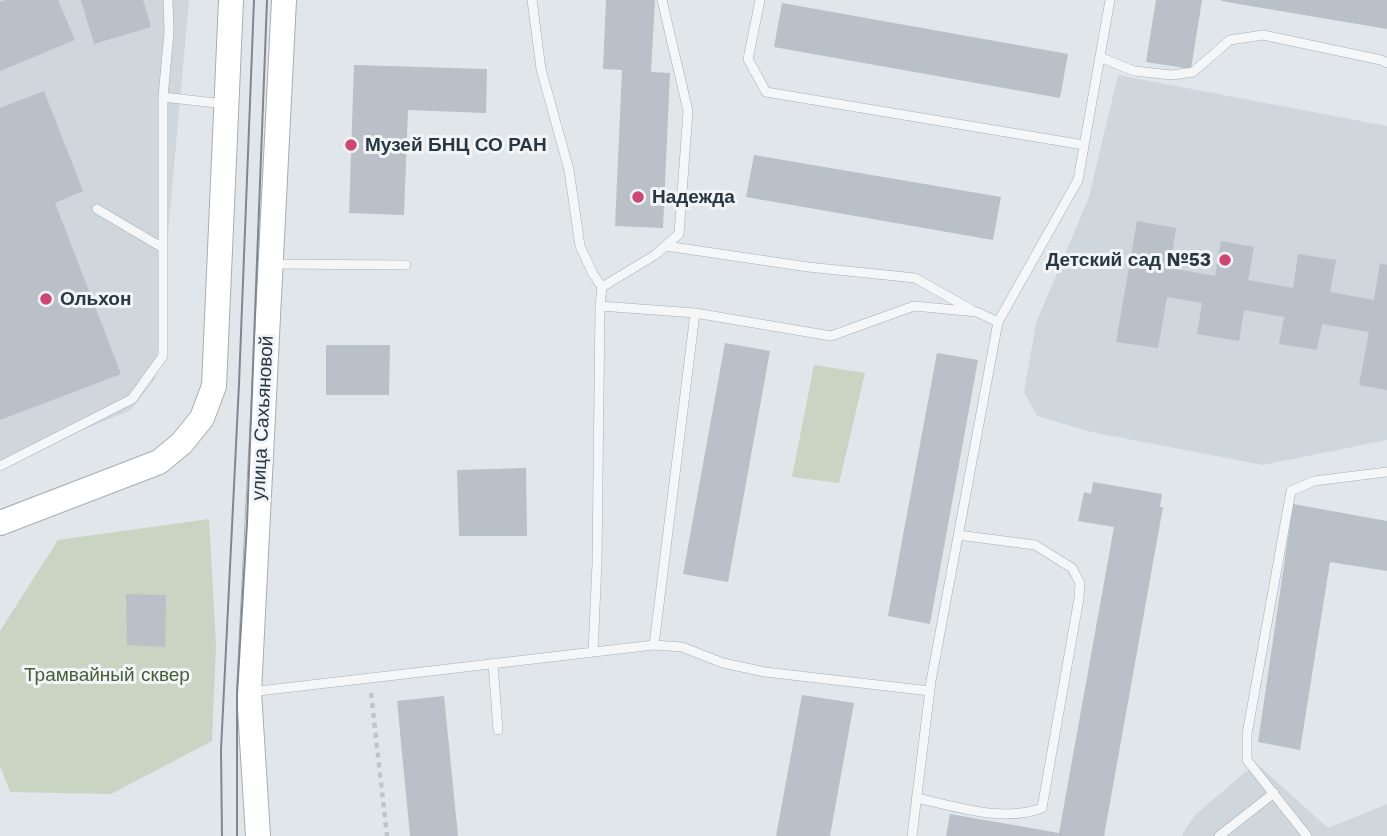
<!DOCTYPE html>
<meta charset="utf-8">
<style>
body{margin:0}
canvas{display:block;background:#e1e6ea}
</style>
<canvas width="1387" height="836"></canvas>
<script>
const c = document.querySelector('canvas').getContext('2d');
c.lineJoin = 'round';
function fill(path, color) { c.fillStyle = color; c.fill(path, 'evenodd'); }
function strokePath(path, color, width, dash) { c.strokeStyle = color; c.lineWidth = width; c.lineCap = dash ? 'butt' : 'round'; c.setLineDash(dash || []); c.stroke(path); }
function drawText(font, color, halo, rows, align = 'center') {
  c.font = font + ' "Work Sans",sans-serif'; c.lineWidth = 6; c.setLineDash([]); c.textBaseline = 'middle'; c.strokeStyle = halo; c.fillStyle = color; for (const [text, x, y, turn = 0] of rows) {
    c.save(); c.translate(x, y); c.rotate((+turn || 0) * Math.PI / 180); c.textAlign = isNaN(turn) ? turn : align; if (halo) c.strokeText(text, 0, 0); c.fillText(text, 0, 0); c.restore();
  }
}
fill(new Path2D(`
 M0 0H189L155 379 131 410 0 464Z
 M1118 75 1387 126V440L1263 465 1091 432 1037 416 1024 392 1036 323 1089 197Z
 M1256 763 1328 828 1387 804V836H1181L1196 814Z`), '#cfd6dc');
fill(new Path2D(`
 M814 365 865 373 839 483 792 477Z
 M209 519 216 645 212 741 111 794 10 792 0 766V631L58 540Z`), '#cad4c2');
fill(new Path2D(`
 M5 0H58L75 40 0 71V2Z
 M81 0H143L151 27 94 44Z
 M606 0H655L651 72 670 73 663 228 615 226 622 70 603 69Z
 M1156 0H1202L1191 69 1146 62Z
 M1221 0H1387V29L1221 1Z
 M782 3 1068 54 1060 98 774 47Z
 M354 65 487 69 486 113 408 110 404 215 349 213Z
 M44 91 83 191 55 203 121 374 0 420V108Z
 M754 155 1001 197 993 240 746 197Z
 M1137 221 1176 228 1170 268 1215 276 1221 241 1254 247 1248 280 1293 288 1298 254 1336 260 1330 292 1374 300 1380 263 1387 265V390L1359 385 1369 332 1322 324 1317 350 1279 344 1284 317 1244 310 1239 341 1197 334 1202 303 1167 297 1158 348 1116 342Z
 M725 343 770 351 728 582 683 574Z
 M326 345H390L389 395H326Z
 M937 353 978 360 930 624 888 616Z
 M526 468 527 536H459L457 470Z
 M1093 482 1162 494 1160 507H1163L1104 836H946L950 814 1059 833 1114 527 1078 521 1084 492 1091 494Z
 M1293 504 1387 521V571L1330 562 1300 750 1258 742Z
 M126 594 166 595 165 647 127 645Z
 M802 695 854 703 830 836H776Z
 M444 696 458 836H410L397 701Z`), '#b9c0c7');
const service = new Path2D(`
 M532 0 541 69 569 170 580 246 593 274 602 287 655 255 679 234 688 111 662 0
 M760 0 748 59 766 92 1084 145
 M1100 57 1134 71 1172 75 1193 72 1230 40 1263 35 1381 60 1387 63
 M163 97 224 104
 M97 209 163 248
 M666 246 808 267 915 278 972 310
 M272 264 406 265
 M602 287 600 306 695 313
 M0 466 132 399 163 356V97L169 32 168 0
 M654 645 695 313 831 336 914 306 977 312 998 322
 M593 652 597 563 600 306
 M493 663 498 730
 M250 692 654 645 682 647 723 663 765 672 930 691
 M916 798C957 806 1002 823 1042 808L1079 598 1080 583 1072 568 1035 545 958 535
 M912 836 931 681 998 322 1078 180 1110 0
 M1219 836 1274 793
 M1307 836 1247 760V734L1291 491 1314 481 1387 472`);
const secondary = new Path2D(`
 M0 523 159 462 182 443 202 418 214 386 231 0
 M258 836 249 692 284 0`);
strokePath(service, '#a6aeb4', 10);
strokePath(secondary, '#a6aeb4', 26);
strokePath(new Path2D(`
 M371 693 387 836`), '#bfc4c9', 4.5, [5, 5]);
strokePath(service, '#f4f6f8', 9);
strokePath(secondary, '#fff', 24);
strokePath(new Path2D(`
 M222 836 221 750 239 384 254 0
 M237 836V695L247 523 267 0`), '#7b8894', 2);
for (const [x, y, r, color] of [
 [351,145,7,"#cf4672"],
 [638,197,7,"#cf4672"],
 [1225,260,7,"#cf4672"],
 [46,299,7,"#cf4672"]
]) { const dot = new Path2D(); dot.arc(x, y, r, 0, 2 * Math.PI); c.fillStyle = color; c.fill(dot); strokePath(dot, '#f1f5f7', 2.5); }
drawText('bold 19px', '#293742', '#f1f5f7', [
 ["Музей БНЦ СО РАН",365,145],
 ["Надежда",652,197],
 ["Детский сад №53",1211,260,"right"],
 ["Ольхон",60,299]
], 'left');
drawText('19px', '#293742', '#f1f5f7', [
 ["улица Сахьяновой",263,418,-87]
]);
drawText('19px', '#455e37', '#f1f5f7', [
 ["Трамвайный сквер",107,675]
]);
</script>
